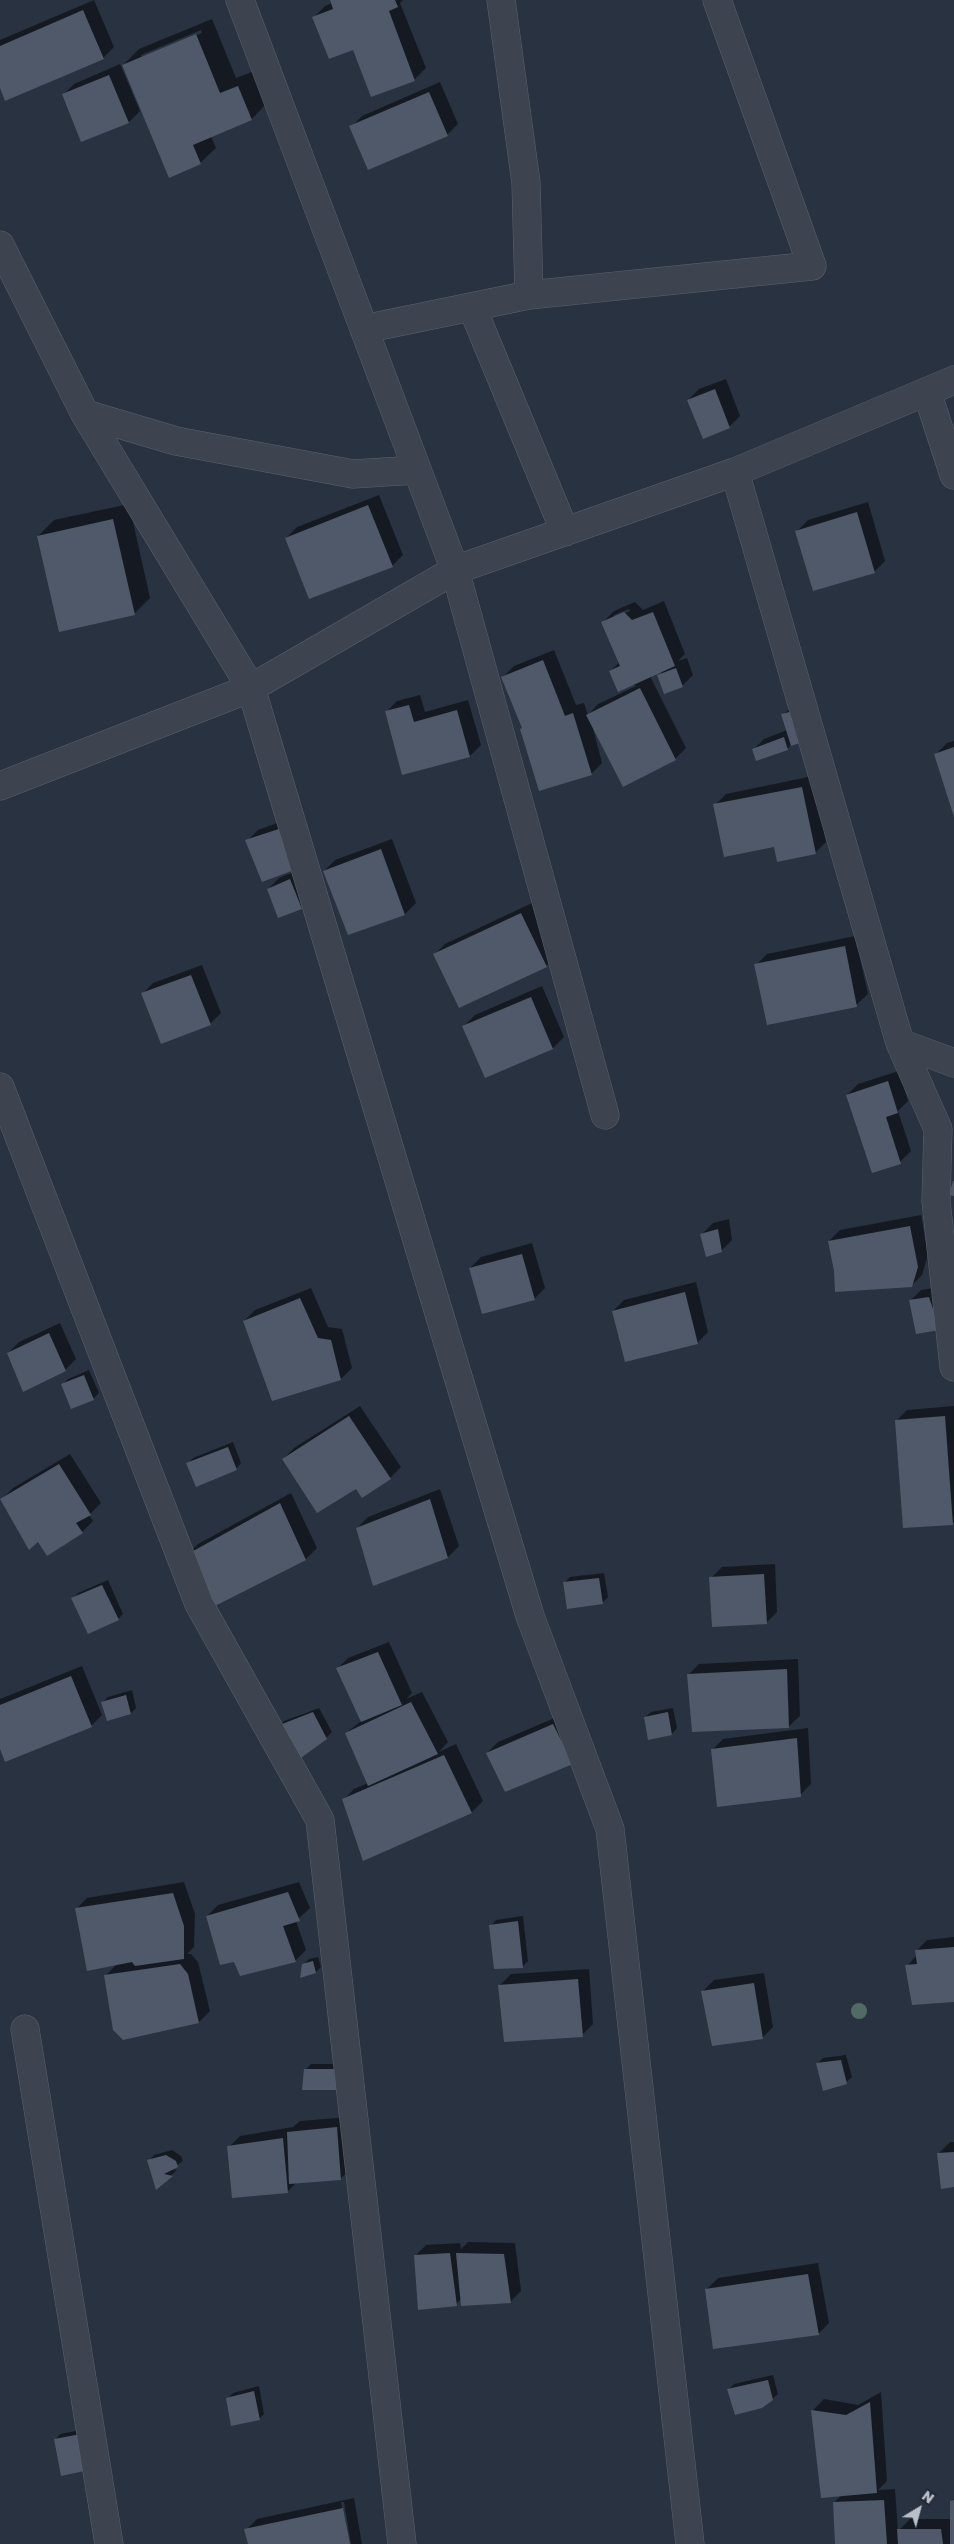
<!DOCTYPE html>
<style>
body{margin:0}
#map{position:relative;width:954px;height:2544px;overflow:hidden;background:#293240;font-family:"Golos Text",sans-serif}
canvas{display:block}
.north{position:absolute;left:894px;top:2484px;width:50px;height:50px;-webkit-text-stroke:4px #222936;paint-order:stroke;rotate:37deg;font-size:14px;font-weight:700;line-height:20px;text-align:center;color:#bac0ca}
.north::after{content:'';display:block;margin:auto;width:18px;height:22px;background:#bac0ca;clip-path:polygon(50% 0,100% 100%,50% 72%,0 100%)}
</style>
<div id="map">
<canvas width="954" height="2544"></canvas>
<div class="north">N</div>
</div>
<script>
const c = document.querySelector('canvas').getContext('2d');
c.lineJoin = 'round';
function fill(path, color) { c.fillStyle = color; c.fill(path, 'evenodd'); }
function strokePath(path, color, width, dash) { c.strokeStyle = color; c.lineWidth = width; c.lineCap = dash ? 'butt' : 'round'; c.setLineDash(dash || []); c.stroke(path); }
fill(new Path2D(`
 M94 0 114 47 103 58 0 85V40Z
 M331 0H403L400 3 426 68 415 79 372 95 353 48 314 17 325 6 332 3Z
 M212 19 236 78 254 71 267 103 252 119 211 136 216 148 200 163 123 65 139 49ZM201 30 202 33 141 58V55Z
 M120 64 140 111 129 122 63 95 74 84Z
 M440 82 458 124 447 135 351 127 362 116Z
 M726 379 740 416 729 427 688 400 699 389Z
 M379 495 403 555 392 566 286 538 297 527Z
 M868 502 885 561 874 572 797 531 808 520Z
 M129 504 150 598 134 614 38 536 54 520Z
 M664 601 685 654 678 661 687 658 693 675 682 686 659 675 664 670 650 676 686 748 675 759 592 724 602 763 591 774 523 727 503 677 514 666 554 650 576 705 584 703 588 715 598 704 636 686 610 671 620 662 603 622 614 611 635 602 643 610ZM629 609 630 611 614 618V615Z
 M420 695 425 712 468 700 481 745 470 756 386 712 397 701Z
 M794 704 792 744 788 748 753 750 764 739 787 730 783 715Z
 M954 741V813L936 754 947 743Z
 M813 776 826 842 815 853 775 846 715 805 726 794Z
 M296 816 308 857 247 841 258 830Z
 M392 839 416 903 405 914 348 934 324 871 335 860Z
 M301 869 312 897 301 908 268 889 279 878Z
 M532 903 557 955 546 966 434 955 445 944Z
 M855 936 868 994 856 1005 756 965 767 954Z
 M202 965 221 1013 210 1024 142 994 153 983Z
 M542 986 564 1037 553 1048 485 1076 464 1026 475 1015Z
 M899 1071 908 1101 898 1111 911 1151 900 1162 847 1095 858 1084Z
 M921 1215 928 1255 922 1275 911 1286 836 1271 829 1241 840 1230Z
 M729 1219 732 1240 721 1251 702 1234 713 1223Z
 M532 1243 545 1288 534 1299 470 1268 481 1257Z
 M696 1282 708 1332 697 1343 613 1311 624 1300Z
 M940 1287V1329L910 1301 921 1290Z
 M311 1288 328 1327 342 1329 352 1368 341 1379 244 1321 255 1310Z
 M60 1323 76 1359 65 1370 8 1353 19 1342Z
 M89 1370 99 1393 93 1399 62 1385 68 1379Z
 M360 1406 401 1467 390 1478 283 1459 294 1448Z
 M954 1406V1522L952 1524 896 1421 907 1410Z
 M233 1442 241 1463 236 1469 188 1464 193 1458Z
 M70 1454 101 1503 89 1515 93 1521 82 1532 39 1540 2 1499 13 1488Z
 M440 1489 459 1546 448 1557 357 1528 368 1517Z
 M291 1493 317 1548 306 1559 211 1607 187 1555 198 1544Z
 M775 1564 777 1612 766 1623 711 1578 722 1567Z
 M604 1573 608 1597 602 1603 564 1583 570 1577Z
 M108 1580 123 1614 118 1619 73 1598 78 1593Z
 M389 1642 412 1693 406 1699 422 1692 448 1742 439 1752 456 1744 483 1801 472 1812 364 1859 343 1800 354 1789 368 1783 346 1733 361 1721 337 1669 348 1658Z
 M798 1659 800 1716 788 1727 688 1675 699 1664Z
 M82 1666 102 1715 91 1726 0 1746V1699Z
 M132 1690 136 1708 131 1713 107 1720 103 1702 108 1697Z
 M319 1708 332 1732 326 1738 279 1726 284 1721Z
 M673 1708 677 1728 672 1734 645 1717 651 1712Z
 M564 1714 584 1752 487 1753 498 1742Z
 M808 1728 811 1784 800 1795 712 1750 723 1739Z
 M184 1882 195 1914 194 1947 187 1954H191L198 1962 210 2011 199 2022 123 2039 106 1975 117 1964 76 1909 87 1898Z
 M299 1882 310 1908 296 1921 306 1950 295 1961 235 1960 207 1916 218 1905Z
 M523 1916 528 1961 523 1966 491 1926 496 1920Z
 M954 1937V2001L907 1966 917 1955 916 1951 927 1940Z
 M318 1957 321 1967 316 1972 303 1965 309 1959Z
 M589 1969 593 2024 582 2035 500 1985 511 1974Z
 M764 1973 773 2027 762 2038 703 1991 714 1980Z
 M846 2055 852 2077 846 2082 817 2064 823 2058Z
 M311 2064H341V2084L305 2070Z
 M348 2117 352 2168 340 2179 297 2182 287 2192 229 2147 240 2136 293 2127 300 2121Z
 M950 2142H954V2186L939 2153Z
 M172 2150 181 2156 183 2161 171 2169 177 2170 157 2188 149 2161 154 2155Z
 M468 2242 515 2243 521 2291 510 2302 461 2299 456 2304 415 2256 426 2245 460 2243 461 2249Z
 M818 2263 829 2323 818 2334 707 2289 718 2278Z
 M773 2375 778 2394 772 2399 729 2389 734 2384Z
 M259 2386 264 2414 259 2419 227 2399 233 2393Z
 M881 2392 887 2481 878 2490 895 2489 898 2531 910 2519H951V2502L954 2499V2544H837L834 2502 842 2495 822 2496 813 2410 824 2399 858 2405Z
 M86 2429 94 2463 55 2440 60 2434Z
 M354 2498 362 2544H351L344 2502H341L348 2544H249L246 2530 257 2519Z`), '#0007');
fill(new Path2D(`
 M330 0H395L398 7 389 11 415 81 371 97 353 50 329 59 312 17 333 9Z
 M83 10 104 59 5 101 0 88V46Z
 M196 34 220 93 238 86 252 120 193 145 201 164 169 178 122 65Z
 M109 75 129 123 81 142 62 94Z
 M429 92 448 136 368 170 349 126Z
 M715 389 730 428 703 439 687 400Z
 M368 505 393 567 309 599 285 538Z
 M857 512 875 573 813 591 795 531Z
 M113 519 135 615 59 632 37 536Z
 M624 612 632 620 653 612 675 666 618 692 609 671 620 666 601 622Z
 M543 660 565 716 573 713 592 775 539 791 520 729 522 728 501 677Z
 M676 668 683 687 664 694 657 675Z
 M640 688 676 760 623 787 586 715Z
 M409 705 414 722 457 710 470 757 402 775 385 711Z
 M794 711 805 741 791 746 781 714Z
 M784 737 788 750 756 761 752 749Z
 M954 747V817L934 754Z
 M802 787 816 854 777 862 774 847 724 857 713 804Z
 M285 827 297 869 262 882 245 840Z
 M381 849 405 915 348 935 323 871Z
 M290 879 302 909 278 918 267 889Z
 M521 913 547 967 459 1008 433 954Z
 M845 946 857 1007 767 1025 754 964Z
 M191 975 211 1025 161 1044 141 993Z
 M531 997 553 1049 485 1078 462 1026Z
 M888 1081 898 1113 886 1117 901 1164 872 1173 846 1095Z
 M953 1181H954V1196L949 1195Z
 M910 1226 918 1267 912 1287 835 1292 834 1271 828 1241Z
 M718 1229 722 1252 706 1257 700 1234Z
 M522 1254 535 1300 482 1314 469 1268Z
 M685 1292 698 1344 625 1362 612 1311Z
 M929 1297 940 1330 916 1334 909 1300Z
 M300 1298 318 1338 331 1340 341 1380 272 1401 243 1321Z
 M49 1333 66 1371 23 1392 7 1353Z
 M84 1375 94 1400 71 1409 61 1384Z
 M349 1416 391 1479 362 1498 356 1489 317 1513 282 1459Z
 M945 1416 953 1525 903 1528 895 1420Z
 M228 1447 237 1470 196 1487 186 1463Z
 M59 1464 91 1515 76 1523 83 1533 47 1556 38 1542 29 1550 0 1499Z
 M430 1499 448 1558 373 1586 356 1528Z
 M280 1503 306 1560 211 1608 186 1555Z
 M764 1574 767 1624 712 1627 709 1577Z
 M599 1578 603 1604 567 1609 563 1582Z
 M102 1585 119 1620 88 1634 71 1598Z
 M378 1652 402 1705 361 1722 336 1668Z
 M787 1669 789 1728 692 1732 687 1674Z
 M71 1676 92 1727 5 1762 0 1749V1705Z
 M126 1695 131 1714 107 1721 101 1702Z
 M411 1702 438 1754 368 1786 345 1733Z
 M313 1712 327 1739 298 1760 277 1726Z
 M668 1712 672 1735 648 1740 644 1717Z
 M553 1724 573 1764 505 1792 486 1753Z
 M797 1738 801 1797 717 1807 711 1749Z
 M444 1755 472 1813 363 1861 342 1799Z
 M288 1892 300 1921 283 1926 296 1962 240 1976 234 1962 220 1965 206 1916Z
 M173 1893 184 1926V1959L135 1966 132 1962 87 1971 75 1908Z
 M518 1921 523 1968 494 1969 489 1925Z
 M954 1947V2002L912 2005 905 1965 917 1964 915 1950Z
 M313 1961 316 1973 300 1978 302 1964Z
 M180 1964 188 1974 199 2023 123 2040 113 2030 104 1975Z
 M578 1979 583 2037 504 2042 498 1985Z
 M754 1983 763 2039 712 2046 701 1991Z
 M841 2060 847 2084 823 2091 816 2063Z
 M304 2069H336L337 2090H302Z
 M337 2127 341 2180 289 2184 287 2132Z
 M283 2138 288 2193 232 2198 227 2146Z
 M954 2152V2187L941 2189 937 2153Z
 M166 2155 176 2161 178 2167 164 2174 173 2176 156 2190 147 2160Z
 M450 2253 457 2306 418 2310 414 2255Z
 M456 2253 504 2254 511 2303 461 2306Z
 M808 2274 819 2335 713 2349 705 2289Z
 M768 2380 773 2400 762 2408 735 2415 727 2389Z
 M254 2391 260 2420 231 2426 226 2398Z
 M870 2402 877 2493 821 2498 811 2410 846 2415Z
 M81 2434 89 2470 61 2476 54 2439Z
 M884 2500 887 2544H835L833 2502Z
 M954 2500V2544H950V2501Z
 M343 2508 350 2544H248L244 2529Z
 M897 2529H941L943 2544H898Z`), '#505969');
const minor = new Path2D(`
 M240 0 455 570 605 1115
 M0 245 85 414 251 688 530 1616 610 1829 690 2544
 M529 295 812 266 717 0
 M472 307 565 532
 M364 329 529 295 526 183 501 0
 M927 392 954 475
 M85 414 176 441 353 474 417 470
 M735 472 900 1043 938 1129 936 1201 954 1367
 M0 786 251 688 455 570 735 472 954 380
 M900 1043 954 1063
 M0 1087 199 1604 320 1820 402 2544
 M25 2029 109 2544`);
strokePath(minor, '#5b626d', 29);
strokePath(minor, '#3d4450', 28);
c.fillStyle = '#526b62';
for (const [x, y] of [
 [859,2011]
]) { c.beginPath(); c.arc(x, y, 8, 0, 2 * Math.PI); c.fill(); }
</script>
